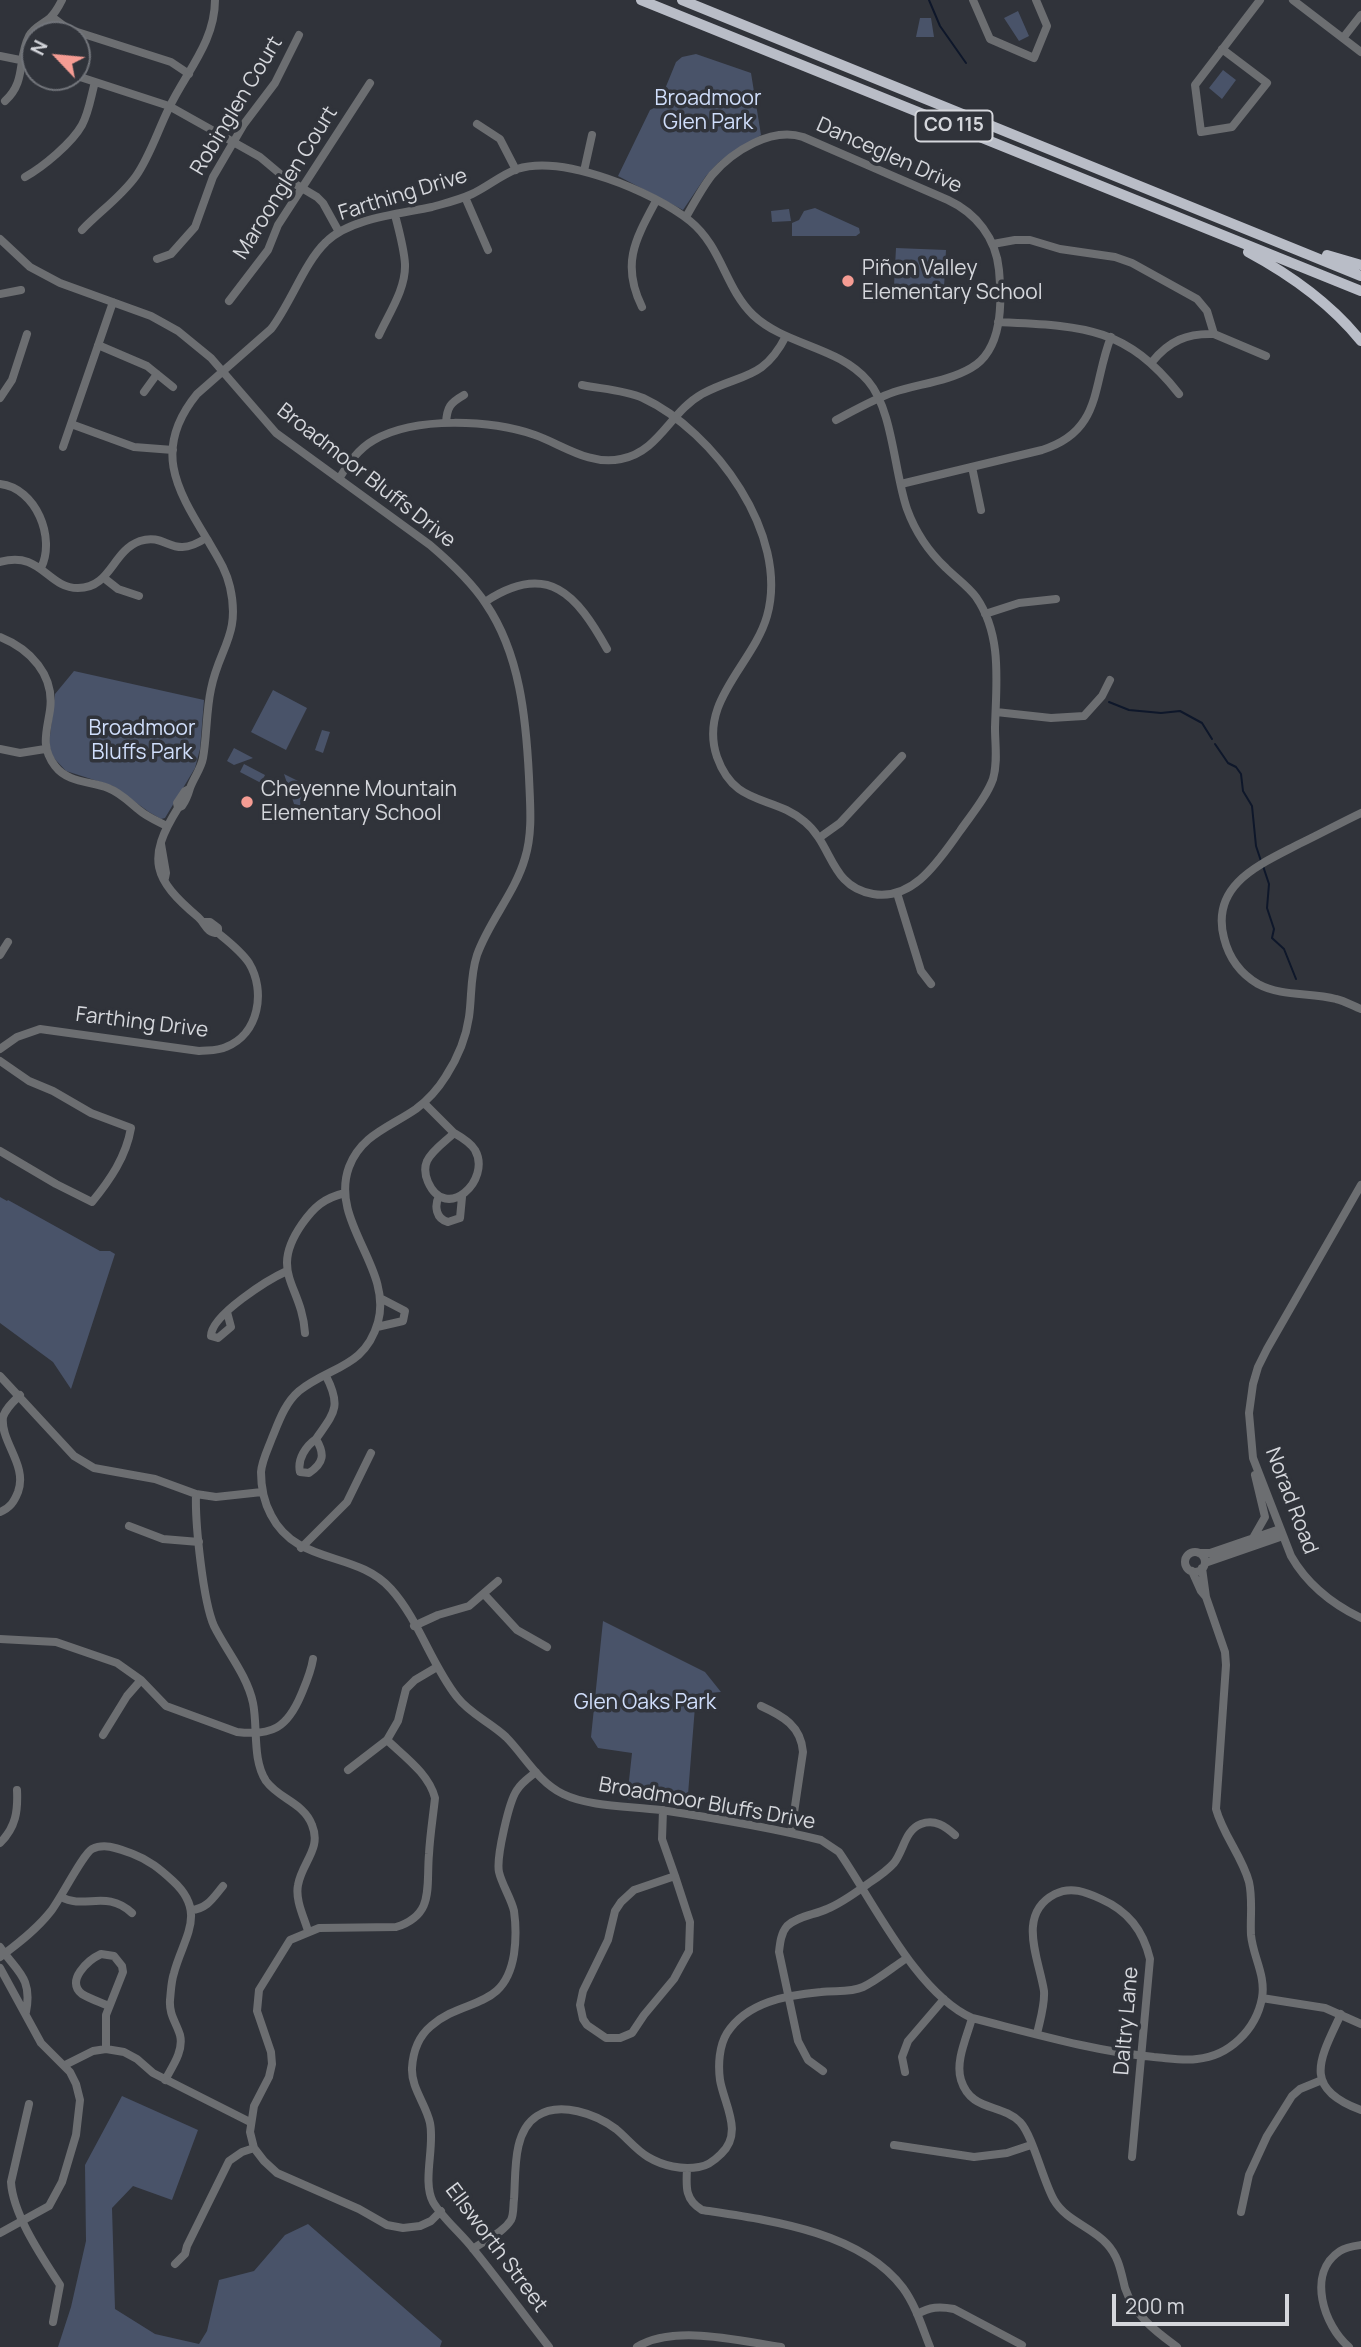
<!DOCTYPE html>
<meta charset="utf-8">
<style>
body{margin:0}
#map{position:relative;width:1361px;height:2347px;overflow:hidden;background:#30333a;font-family:Manrope,sans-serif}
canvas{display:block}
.north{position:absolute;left:21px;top:21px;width:70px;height:70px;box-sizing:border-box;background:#30333a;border:2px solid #72757b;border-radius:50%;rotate:296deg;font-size:19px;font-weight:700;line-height:28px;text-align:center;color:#d5d7dc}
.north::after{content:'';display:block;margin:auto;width:24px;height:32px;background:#f59c93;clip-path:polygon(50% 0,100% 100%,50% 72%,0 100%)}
.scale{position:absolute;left:1112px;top:2294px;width:177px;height:32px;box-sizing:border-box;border:4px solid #d5d7dc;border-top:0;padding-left:9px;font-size:21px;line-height:24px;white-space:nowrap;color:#d5d7dc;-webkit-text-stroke:5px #30333a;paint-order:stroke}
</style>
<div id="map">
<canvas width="1361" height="2347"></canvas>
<div class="north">N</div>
<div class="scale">200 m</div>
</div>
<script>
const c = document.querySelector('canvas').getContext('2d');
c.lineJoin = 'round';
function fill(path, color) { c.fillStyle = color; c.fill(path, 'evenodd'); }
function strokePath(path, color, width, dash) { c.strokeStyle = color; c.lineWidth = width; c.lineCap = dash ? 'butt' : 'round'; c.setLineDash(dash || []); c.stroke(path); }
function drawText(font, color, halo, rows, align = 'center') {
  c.font = font + ' Manrope,sans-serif'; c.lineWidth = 7; c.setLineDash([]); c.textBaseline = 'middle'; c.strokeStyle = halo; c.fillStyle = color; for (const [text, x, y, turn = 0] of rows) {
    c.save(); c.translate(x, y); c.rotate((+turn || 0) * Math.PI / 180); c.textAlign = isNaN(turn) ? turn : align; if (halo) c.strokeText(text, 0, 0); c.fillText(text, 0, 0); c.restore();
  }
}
fill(new Path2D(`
 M1018 11 1029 36 1019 41 1004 18Z
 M920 18H931L934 37H916Z
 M696 54 751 73 761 135 719 162 706 176 683 210 618 176 650 110 658 106 676 62 682 57Z
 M1223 70 1236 80 1222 99 1209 88Z
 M815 208 859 228 860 233 856 236H792V223L799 220 804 211Z
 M789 209 791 221 772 222 771 211Z
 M896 248 946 250 944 288 894 286Z
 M74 671 204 700 200 749 195 768 165 818 161 819 149 812 113 786 66 771 52 756 49 744 55 694Z
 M273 690 307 708 286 750 251 732Z
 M322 730 330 732 323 753 315 750Z
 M234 748 253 758 234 765 227 761Z
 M244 764 265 775 261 783 240 772Z
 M284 774 304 784 300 806 294 804Z
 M0 1197 7 1201 8 1200 100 1251H110L115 1254 71 1389 53 1362 0 1323Z
 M603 1621 705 1672 721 1692 696 1694 687 1807 627 1799 632 1753 598 1748 591 1737Z
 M122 2096 198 2130 172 2200 133 2186 112 2208 115 2309 155 2334 199 2344 207 2331 219 2280 254 2271 285 2235 308 2224 442 2341 440 2347H58L71 2307 86 2241 85 2165Z`), '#495369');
strokePath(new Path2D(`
 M929 0 940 26 966 63
 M1109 702 1129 710 1161 713 1180 711 1202 723 1212 739
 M1215 744 1228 763 1236 767 1241 774 1243 791 1252 806 1256 846 1261 861
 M1263 866 1269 884 1267 908 1274 929 1272 938 1284 949 1296 979`), '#0e172a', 2);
strokePath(new Path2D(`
 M973 0 990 39 1034 58 1047 26 1036 0
 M1293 0 1361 52
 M52 17 68 29 171 62 189 74
 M1343 38 1361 15
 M1222 49 1267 83 1232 127 1201 132 1195 85 1260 0
 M0 56 35 63
 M77 76 169 106 260 157 285 178 317 197 323 203 339 232
 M5 101C27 81 17 59 29 36 34 27 43 24 50 18 55 13 59 6 62 0
 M477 124 500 139 516 170
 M584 171 592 135
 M25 177C43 167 72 143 82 125 89 112 91 96 95 82
 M465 197 488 250
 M686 217C694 203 702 188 712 175 733 151 771 127 803 137L948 200C976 213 996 238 999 270 1002 302 1003 350 971 368 949 381 919 384 894 392 874 399 855 410 836 420
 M82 230C99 212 121 197 136 176 150 156 158 130 169 108 186 72 215 42 215 0
 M0 239 30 267 60 283 151 316 178 331 211 358 276 433 430 545C450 562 471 581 486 604 520 654 526 718 529 777 530 804 533 832 525 858 515 893 489 921 477 955 470 976 472 996 469 1017 466 1038 457 1059 446 1076 438 1089 428 1100 416 1109 390 1127 361 1135 349 1167 329 1222 393 1268 378 1322 365 1368 330 1366 299 1391 285 1403 279 1421 272 1438 268 1449 262 1460 261 1472 261 1487 264 1502 271 1515 297 1566 356 1550 391 1589 419 1620 431 1664 457 1697 470 1714 490 1722 506 1737 524 1755 538 1782 563 1794 589 1807 631 1806 661 1810 714 1818 768 1827 821 1840L839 1852C873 1901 917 1994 972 2018 1032 2033 1093 2051 1154 2057 1168 2058 1183 2061 1197 2059 1229 2056 1256 2030 1262 1998 1266 1975 1253 1957 1251 1935 1250 1917 1253 1900 1249 1882 1242 1856 1223 1835 1216 1809L1226 1665 1225 1652 1206 1597 1201 1591 1192 1571
 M993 244 1015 240H1030L1060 249 1115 257 1132 263 1197 299 1207 311 1214 334C1187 333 1169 341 1152 362
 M157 259 171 254 195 227 213 177 244 124 275 83 299 35
 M0 294 21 290
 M229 301 268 250 278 225 370 83
 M642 307C621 264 635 240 656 201
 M998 322C1080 326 1125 325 1179 394
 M1214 334 1266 356
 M379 335C389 313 406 289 405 264 404 248 399 231 395 215
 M98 345 147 366 173 387
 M144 392 157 374
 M0 398 12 380 27 334
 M446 423C447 407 450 403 464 395
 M71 424 134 447 173 450
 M63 447 113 302
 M972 467 981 510
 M339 479C348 464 358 449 374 440 416 416 491 420 535 435 563 445 590 466 621 459 659 452 670 412 702 394 741 373 763 381 786 336
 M0 484C36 488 56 538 41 568
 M901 484 1042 450C1103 431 1092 384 1111 337
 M0 562C41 550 47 588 78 588 111 588 112 551 140 541 168 532 171 561 206 538
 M104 578 118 589 139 596
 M485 602C548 560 577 595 607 649
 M985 614 1019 603 1056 599
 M0 637C30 649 55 675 50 710 47 731 40 747 55 766 68 783 90 781 108 788 121 793 129 802 139 810 147 817 157 821 167 826
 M996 712 1051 718 1084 716 1102 696 1110 680
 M0 749 20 753 45 749
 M189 789 185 791 177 803 178 808C146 859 153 879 198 917 206 924 206 933 218 933
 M178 808 182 806C187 799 188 795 190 788 194 777 201 769 203 758 207 736 206 712 211 689 219 648 241 635 230 587 226 569 216 555 207 539 175 487 153 448 197 394L271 329C291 303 304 263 326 242 350 218 400 214 432 207 446 203 459 200 472 194 487 187 501 175 517 169 563 154 654 192 690 221 722 247 725 288 753 315 786 346 838 346 868 381 893 410 894 472 907 509 915 531 929 552 946 568 956 578 968 586 976 597 1003 636 996 684 995 728 995 745 998 762 993 779 986 798 971 815 960 831 939 860 914 901 873 894 830 887 833 845 805 822 773 794 735 808 717 757 698 701 753 665 767 616 790 535 714 431 643 398 624 390 602 389 582 385
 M1361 813C1340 823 1320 834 1299 844 1261 864 1210 884 1224 938 1229 958 1241 974 1258 984 1282 997 1311 992 1336 999 1345 1001 1353 1006 1361 1009
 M819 838 840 823 902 756
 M161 844 166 873 165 878
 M897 893 921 971 931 984
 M0 955 8 942
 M0 1049 17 1037 40 1029 199 1051C208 1050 218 1051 226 1047 259 1034 266 991 249 963 241 951 229 942 218 933V928L210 922H203
 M0 1061 29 1081 53 1091 91 1113 131 1128C126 1157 110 1180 92 1202L56 1184 0 1151
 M424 1103 454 1133
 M454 1133C461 1137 470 1142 475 1150 492 1180 446 1223 428 1182 425 1175 424 1168 427 1161 432 1150 446 1141 454 1133Z
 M1361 1185 1267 1349 1258 1367 1253 1384 1249 1413 1253 1458 1291 1556C1307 1584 1332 1604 1361 1618
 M439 1196C434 1206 436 1219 448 1222L460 1218 462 1197
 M227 1312 231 1327 218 1338 211 1336C211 1315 269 1279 287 1271
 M377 1327 403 1321 405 1311 380 1298
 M305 1333C302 1285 268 1273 302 1224 314 1207 324 1198 345 1193
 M0 1376 74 1456 94 1468 155 1479 196 1494 216 1497 262 1492
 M316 1439C325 1454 324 1463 309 1473L300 1472C297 1459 306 1446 316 1439Z
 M316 1439C334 1413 342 1407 326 1376
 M196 1494C195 1523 203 1601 214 1626 227 1652 247 1675 253 1703 258 1727 252 1760 266 1781 279 1799 304 1803 312 1825 322 1849 302 1862 298 1885 295 1900 304 1917 308 1931
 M0 1512C10 1508 14 1502 18 1492 28 1465 0 1442 3 1417 6 1408 13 1402 20 1395
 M129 1526 163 1539 199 1542
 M1253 1538 1265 1517 1255 1475
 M301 1548 347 1502 371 1453
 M1185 1562a10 10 0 1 1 20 0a10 10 0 1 1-20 0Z
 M1199 1553H1210L1280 1529
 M1205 1563 1283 1536
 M1202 1568 1206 1597
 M484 1594 517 1630 547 1647
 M414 1626 438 1615 469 1606 498 1581
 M0 1639 56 1642 117 1663 141 1680 166 1706 237 1732C272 1736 287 1728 301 1695 306 1683 311 1672 313 1659
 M761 1706C783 1716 801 1726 803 1752L791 1833
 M103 1735 127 1696 141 1680
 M387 1740C405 1757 429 1774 435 1798 433 1817 430 1835 429 1854 426 1887 435 1915 396 1927L319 1928 290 1940 259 1990 257 2011 271 2052 272 2064 269 2077 254 2106 250 2132 254 2148 264 2161 277 2173 359 2209 387 2225 403 2228 420 2226 431 2221 441 2211
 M348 1770 387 1740 398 1721 406 1689 415 1680 437 1667
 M536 1772C530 1777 522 1782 517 1790 509 1801 496 1858 499 1872 502 1885 511 1898 514 1911 516 1925 516 1940 514 1954 505 2011 464 1997 431 2026 419 2036 413 2052 412 2068 411 2088 426 2104 430 2123 435 2147 422 2181 433 2202 443 2219 462 2234 474 2250 500 2282 524 2315 549 2347
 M663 1810 662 1839 675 1876 690 1922 689 1951 674 1979 644 2015 632 2033 620 2038H606L587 2025 583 2019 580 2005 583 1991 608 1940 615 1911 621 1902 634 1890 675 1876
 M0 1843C16 1827 18 1811 17 1790
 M61 1897C85 1910 106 1889 132 1913
 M191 1910C207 1909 213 1898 223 1886
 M0 1947C16 1971 33 1977 26 2012
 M0 1957C19 1943 37 1929 51 1911 61 1898 83 1854 92 1849 106 1842 121 1850 133 1854 149 1860 160 1869 173 1881 208 1913 183 1938 174 1973 171 1982 171 1991 170 2000 169 2015 176 2022 180 2035 184 2051 172 2067 165 2080
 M0 1968 41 2043 70 2072 76 2084 80 2100 76 2135 62 2182 49 2206 0 2233
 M1262 1998 1325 2008 1361 2024
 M1341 2014C1320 2059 1301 2088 1361 2110
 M972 2018C967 2037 955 2061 961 2080 971 2112 1001 2103 1020 2122 1033 2136 1043 2181 1054 2200 1066 2221 1092 2227 1107 2244 1119 2257 1121 2272 1125 2288 1134 2315 1155 2331 1177 2347
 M1037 2034C1040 2020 1045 2005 1044 1991 1039 1959 1016 1914 1055 1894 1071 1886 1086 1892 1101 1899 1128 1911 1143 1930 1150 1959L1132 2157
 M106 2049V2015L123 1972 122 1966 114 1956 101 1954C88 1960 65 1981 82 1994 90 1999 100 2002 109 2006
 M65 2065 93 2051 106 2049 124 2052 137 2059 153 2073 250 2122
 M823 2071 808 2060 798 2041 779 1952C780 1943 781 1933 787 1926 798 1916 814 1915 827 1909 842 1903 855 1893 869 1883 878 1877 887 1871 894 1863 904 1850 905 1830 921 1824 935 1819 945 1826 955 1835
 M905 2072 902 2057 908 2041 944 1999
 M29 2104 11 2182C13 2215 42 2257 60 2285L53 2322
 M894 2145 974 2157 1007 2153 1031 2145
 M687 2169C686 2187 685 2200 702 2210 768 2220 860 2231 903 2288 916 2306 922 2327 930 2347
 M1241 2212 1249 2175 1267 2136 1292 2096 1300 2089 1322 2080
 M473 2249C485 2240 503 2233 511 2220 514 2214 513 2206 514 2199 516 2174 512 2132 537 2116 560 2101 596 2114 616 2129 627 2138 636 2150 648 2157 663 2166 682 2170 699 2167 707 2166 715 2160 721 2154 744 2133 724 2104 720 2080 718 2065 719 2046 727 2033 747 2002 787 1995 821 1992 834 1990 850 1993 863 1987 878 1980 893 1967 907 1958
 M175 2264 185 2254 187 2246 229 2161 242 2152 254 2148
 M917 2314C930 2307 939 2306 954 2309L1022 2345
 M637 2347C674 2324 740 2341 781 2347
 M1349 2347C1324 2326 1306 2273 1340 2251 1346 2247 1354 2246 1361 2245`), '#6c6e71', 8);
strokePath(new Path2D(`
 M641 0 1361 291
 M682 0 1361 276
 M1248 252C1289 274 1331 304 1361 341
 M1327 255 1361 265`), '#b9bdc7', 10);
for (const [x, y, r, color] of [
 [848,281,7,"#f59c93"],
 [247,802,7,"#f59c93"]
]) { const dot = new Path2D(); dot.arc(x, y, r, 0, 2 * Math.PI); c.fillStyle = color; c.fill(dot); strokePath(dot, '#30333a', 2.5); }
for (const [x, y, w] of [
 [954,126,77]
]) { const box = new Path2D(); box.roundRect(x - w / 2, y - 15.5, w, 31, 5); c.fillStyle = '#30333a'; c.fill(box); strokePath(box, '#d5d7dc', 2); }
drawText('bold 19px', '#d5d7dc', null, [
 ["CO 115",954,126]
]);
drawText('21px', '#d0defb', '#30333a', [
 ["Broadmoor",708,99],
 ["Glen Park",708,123],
 ["Broadmoor",142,729],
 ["Bluffs Park",142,753],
 ["Glen Oaks Park",645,1703]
]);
drawText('21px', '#d5d7dc', '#30333a', [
 ["Robinglen Court",237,106,-59],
 ["Danceglen Drive",889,156,24],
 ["Maroonglen Court",286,183,-58],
 ["Farthing Drive",403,195,-17],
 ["Broadmoor Bluffs Drive",366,476,38],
 ["Farthing Drive",142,1023,7],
 ["Norad Road",1291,1501,69],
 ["Broadmoor Bluffs Drive",707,1804,10],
 ["Daltry Lane",1127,2021,-85],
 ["Ellsworth Street",496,2248,53]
]);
drawText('21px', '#d5d7dc', '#30333a', [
 ["Piñon Valley",862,269],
 ["Elementary School",862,293],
 ["Cheyenne Mountain",261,790],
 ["Elementary School",261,814]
], 'left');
</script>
